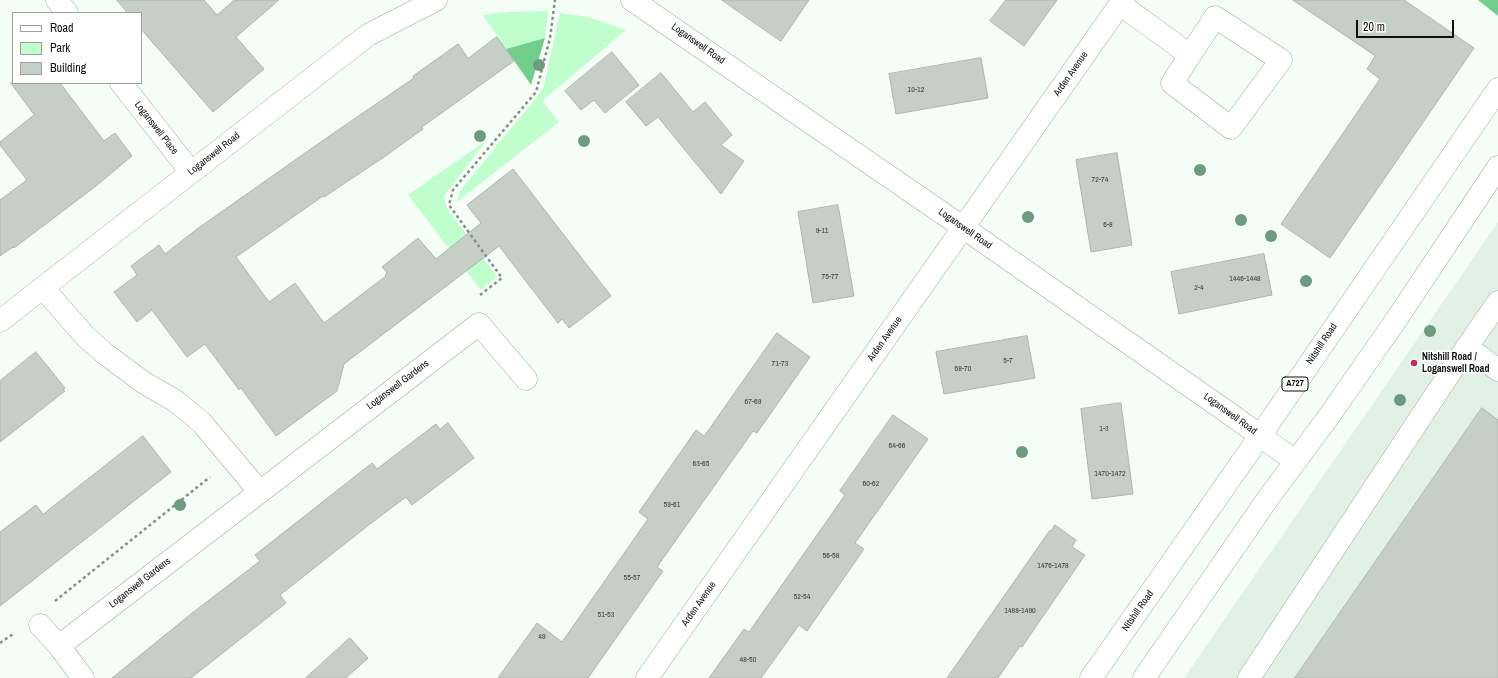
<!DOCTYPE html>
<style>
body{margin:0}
#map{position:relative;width:1498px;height:678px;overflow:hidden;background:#f4fef6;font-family:"Archivo Narrow",sans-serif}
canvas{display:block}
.legend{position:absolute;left:12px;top:12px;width:130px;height:72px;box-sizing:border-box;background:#fff;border:1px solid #9ea09f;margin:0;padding:5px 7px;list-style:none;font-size:12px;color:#0d110e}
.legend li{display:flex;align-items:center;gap:8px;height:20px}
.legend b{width:20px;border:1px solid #9ea09f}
.scale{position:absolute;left:1356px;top:20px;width:98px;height:18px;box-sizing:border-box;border:2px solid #0d110e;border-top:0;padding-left:5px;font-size:12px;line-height:14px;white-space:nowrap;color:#0d110e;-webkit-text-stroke:3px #fff;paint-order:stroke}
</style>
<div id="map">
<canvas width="1498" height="678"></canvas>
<ul class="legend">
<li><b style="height:5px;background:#fff"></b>Road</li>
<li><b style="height:11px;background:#c1fece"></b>Park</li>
<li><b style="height:11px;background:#c5cec7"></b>Building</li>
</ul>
<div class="scale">20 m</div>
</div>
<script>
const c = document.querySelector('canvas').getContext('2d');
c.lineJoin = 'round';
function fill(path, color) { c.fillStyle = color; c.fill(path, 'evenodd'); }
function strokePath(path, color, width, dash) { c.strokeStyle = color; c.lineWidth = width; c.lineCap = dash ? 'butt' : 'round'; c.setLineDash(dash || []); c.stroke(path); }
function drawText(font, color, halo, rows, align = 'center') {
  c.font = font + ' "Archivo Narrow",sans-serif'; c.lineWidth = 3.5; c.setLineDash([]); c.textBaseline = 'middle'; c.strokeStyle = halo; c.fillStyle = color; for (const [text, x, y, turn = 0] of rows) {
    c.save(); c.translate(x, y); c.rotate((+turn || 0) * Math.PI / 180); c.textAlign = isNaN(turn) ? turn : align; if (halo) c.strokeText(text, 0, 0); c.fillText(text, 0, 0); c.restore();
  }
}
fill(new Path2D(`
 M1498 222V678H1184Z`), '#e2f1e5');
fill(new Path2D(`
 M548 11 545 38 506 49 483 15 510 12Z
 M560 13 588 17 626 30 542 101 559 122 457 202 460 191 543 89Z
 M487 140 444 196 447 208 497 277 481 290 408 195Z`), '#c1fece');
fill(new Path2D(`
 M1478 0H1498V16Z
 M545 38 531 85 506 49Z`), '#73ce8c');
const building = new Path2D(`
 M117 0H204L217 15 234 0H279L236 37 264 69 213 112 141 29V13H128Z
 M722 0H809L781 41Z
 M1006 0H1057L1024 46 990 21Z
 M1293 0H1404L1474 48 1330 258 1281 224 1380 79 1367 69 1375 56Z
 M497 37 514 61 422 127 423 129 384 157 324 197 323 196 236 257 269 302 295 283 324 323 386 276 385 275 387 273 382 267 418 238 436 259 481 223 467 205 513 169 611 296 569 328 562 319 558 323 499 246 344 364 337 391 276 436 241 388 239 390 205 344 187 357 152 310 137 322 114 292 137 275 131 266 159 245 165 254 197 229 325 139 414 78 413 76 458 44 468 58Z
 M612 52 639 85 605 113 594 100 581 110 565 91Z
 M981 58 988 98 896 114 889 74Z
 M661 73 693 112 705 102 732 135 721 145 744 161 721 194 658 117 646 126 626 102Z
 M11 83H60L104 141 115 133 132 156 96 186 14 248 13 247 0 256V200L27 180 0 145V142L34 115Z
 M1117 153 1132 245 1091 252 1076 160Z
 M838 205 854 296 813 303 798 212Z
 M1264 254 1272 295 1179 314 1171 272Z
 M777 333 810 357 757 433 753 431 657 567 663 571 588 678H498L537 623 562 642 648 519 639 512 696 430 704 436Z
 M1027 336 1035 378 944 394 936 352Z
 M36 352 65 388 63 389 65 391 0 442V381Z
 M1121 403 1133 494 1092 499 1081 409Z
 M1482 408 1498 420V678H1295Z
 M893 415 928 439 855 543 864 549 807 631 799 625 761 678H709L744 629 749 632 845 495 840 491Z
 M448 423 474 458 412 505 406 497 370 524 280 595 286 603 191 678H112L191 614 260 561 255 555 372 463 377 469 436 424 440 429Z
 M143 436 171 472 0 606V532L36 505 43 514Z
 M1055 525 1076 540 1072 547 1085 555 1022 647 1020 646 998 678H947L1050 530 1051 531Z
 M350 638 368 658 346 678H306Z`);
fill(building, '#c5cec7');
strokePath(building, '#acb6ae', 1);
const minor = new Path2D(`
 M57 0 67 13
 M632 0 964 228 1230 414 1295 461
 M1120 4 1190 55
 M1215 17 1281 60 1231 128 1172 83Z
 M121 83 191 172
 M43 288 85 336 104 353 143 382 177 402 202 423 259 491
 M0 321 368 35 436 0
 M1467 347 1498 370
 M40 625 59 646 83 678
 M59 646 479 324 526 379
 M647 678 1123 0
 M1249 678 1467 347 1498 302`);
const primary = new Path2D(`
 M1091 678 1260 436 1498 89
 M1144 678 1269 497 1327 419 1396 320 1498 167`);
strokePath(minor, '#9fa8a0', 23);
strokePath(primary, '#9fa8a0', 23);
strokePath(new Path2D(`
 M480 295 502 278 449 205 453 190 536 92 550 38 555 0
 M55 601 210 477
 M0 643 13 634`), '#878e88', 2.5, [3, 3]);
strokePath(minor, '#fff', 22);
strokePath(primary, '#fff', 22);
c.fillStyle = '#6e9a80';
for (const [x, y] of [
 [539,65],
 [480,136],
 [584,141],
 [1200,170],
 [1028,217],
 [1241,220],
 [1271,236],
 [1306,281],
 [1430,331],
 [1400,400],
 [1022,452],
 [180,505]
]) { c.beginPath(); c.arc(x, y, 6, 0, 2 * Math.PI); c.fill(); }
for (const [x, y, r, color] of [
 [1414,363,4,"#b92e66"]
]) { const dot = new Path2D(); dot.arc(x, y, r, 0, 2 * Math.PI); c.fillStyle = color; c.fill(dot); strokePath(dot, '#fff', 1.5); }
drawText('8px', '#3b403c', null, [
 ["10-12",916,90],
 ["72-74",1100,180],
 ["6-8",1108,225],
 ["9-11",822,231],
 ["75-77",830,277],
 ["1446-1448",1245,279],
 ["2-4",1199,288],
 ["5-7",1008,361],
 ["71-73",780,364],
 ["68-70",963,369],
 ["67-69",753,402],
 ["1-3",1104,429],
 ["64-66",897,446],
 ["63-65",701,464],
 ["1470-1472",1110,474],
 ["60-62",871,484],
 ["59-61",672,505],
 ["56-58",831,556],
 ["1476-1478",1053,566],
 ["55-57",632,578],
 ["52-54",802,597],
 ["1488-1490",1020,611],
 ["51-53",606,615],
 ["49",542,637],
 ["48-50",748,660]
]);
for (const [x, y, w] of [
 [1295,384,26]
]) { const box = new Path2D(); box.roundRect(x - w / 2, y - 7, w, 14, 3); c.fillStyle = '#fff'; c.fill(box); strokePath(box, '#0d110e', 1); }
drawText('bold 9px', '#0d110e', null, [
 ["A727",1295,384]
]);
drawText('10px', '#0d110e', '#fff', [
 ["Loganswell Road",698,44,35],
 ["Arden Avenue",1071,74,-55],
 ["Loganswell Place",156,128,52],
 ["Loganswell Road",214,154,-38],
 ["Loganswell Road",965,229,35],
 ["Arden Avenue",885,339,-55],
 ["Nitshill Road",1322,344,-56],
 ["Loganswell Gardens",398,385,-37],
 ["Loganswell Road",1230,414,36],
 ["Loganswell Gardens",140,583,-38],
 ["Arden Avenue",699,604,-55],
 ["Nitshill Road",1138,611,-55]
]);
drawText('bold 10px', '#0d110e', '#fff', [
 ["Nitshill Road /",1422,357],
 ["Loganswell Road",1422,369]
], 'left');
</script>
